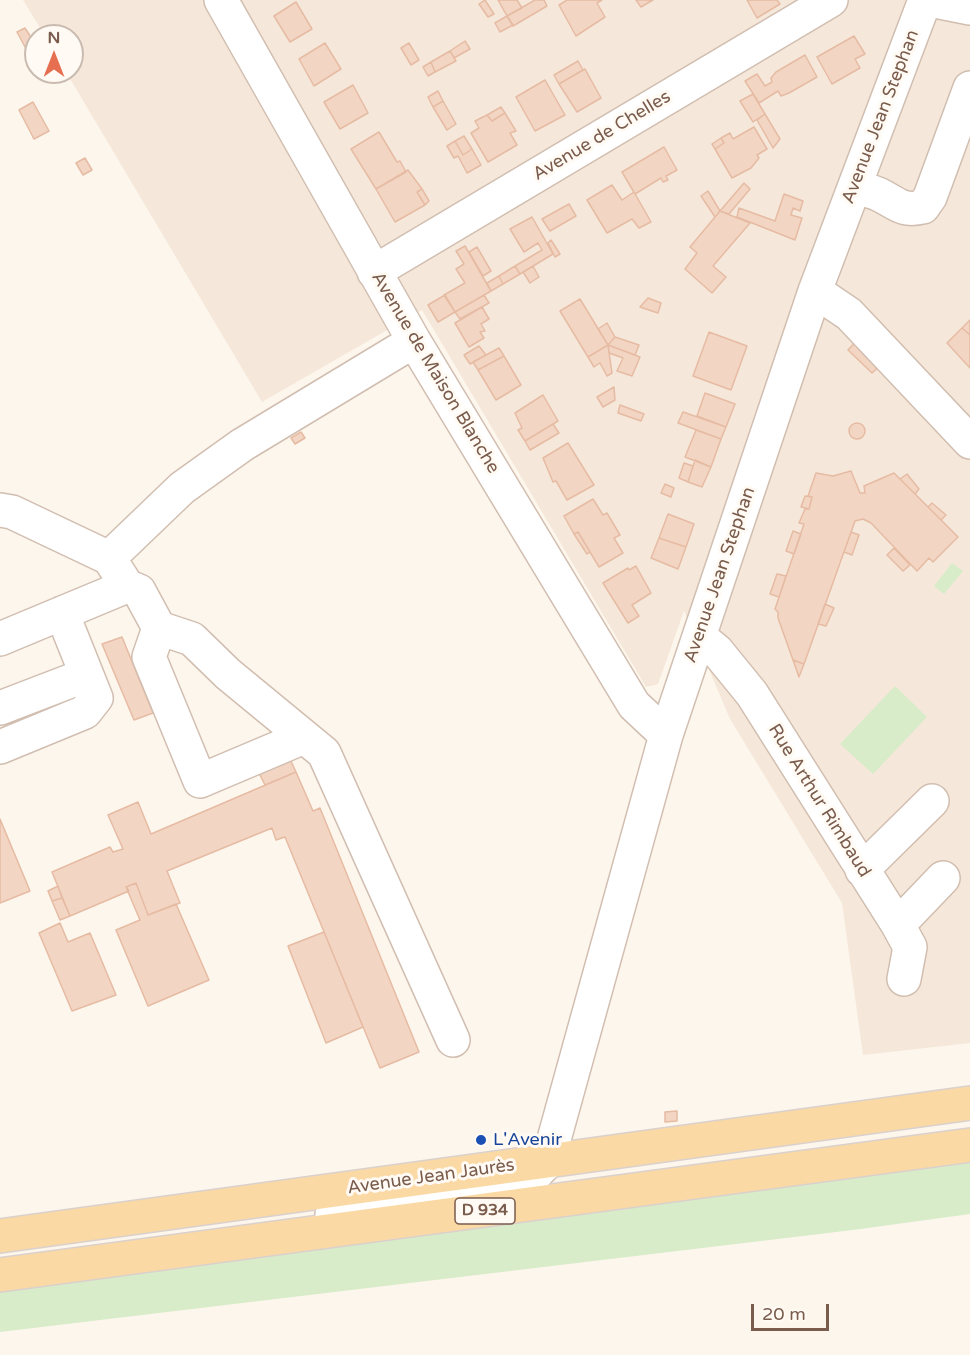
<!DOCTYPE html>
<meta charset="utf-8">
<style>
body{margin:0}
#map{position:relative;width:970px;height:1355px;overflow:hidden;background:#fdf6ec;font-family:"Varela Round",sans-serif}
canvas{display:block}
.north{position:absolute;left:24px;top:24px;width:60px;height:60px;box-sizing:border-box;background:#fffaf3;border:2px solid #cabbb1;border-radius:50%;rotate:0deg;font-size:16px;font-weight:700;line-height:24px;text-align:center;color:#7a5c4d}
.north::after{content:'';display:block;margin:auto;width:21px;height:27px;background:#e76f51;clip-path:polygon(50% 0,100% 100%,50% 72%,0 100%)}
.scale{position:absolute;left:751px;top:1304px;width:78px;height:27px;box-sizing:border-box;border:3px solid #7a5c4d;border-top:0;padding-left:8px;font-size:18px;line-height:21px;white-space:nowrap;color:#7a5c4d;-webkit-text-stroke:4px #fffaf3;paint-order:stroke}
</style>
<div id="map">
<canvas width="970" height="1355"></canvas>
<div class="north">N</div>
<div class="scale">20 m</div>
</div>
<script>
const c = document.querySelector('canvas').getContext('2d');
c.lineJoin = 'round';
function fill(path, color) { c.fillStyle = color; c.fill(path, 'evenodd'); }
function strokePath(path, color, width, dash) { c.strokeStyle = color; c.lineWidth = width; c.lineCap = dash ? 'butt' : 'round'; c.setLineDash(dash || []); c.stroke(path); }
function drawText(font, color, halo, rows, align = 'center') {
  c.font = font + ' "Varela Round",sans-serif'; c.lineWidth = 6; c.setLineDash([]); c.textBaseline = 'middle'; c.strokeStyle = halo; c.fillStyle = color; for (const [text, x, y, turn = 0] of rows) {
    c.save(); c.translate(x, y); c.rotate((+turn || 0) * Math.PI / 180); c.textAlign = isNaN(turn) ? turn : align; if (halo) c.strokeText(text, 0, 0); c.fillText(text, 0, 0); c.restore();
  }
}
fill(new Path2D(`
 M23 0H970V1043L863 1055 842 903 730 719 684 611 658 684 646 687 422 310 262 402 66 72H72V36H45Z`), '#f5e8da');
fill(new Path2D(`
 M952 563 963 571 944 594 934 586Z
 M895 686 927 717 873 774 840 744Z
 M970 1154V1214L853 1230 0 1332V1286Z`), '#d8ecc9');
const building = new Path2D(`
 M485 0 494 14 488 17 479 4Z
 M498 0H517L522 8 507 16Z
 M535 0H544L547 6 513 26 507 16Z
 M567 0H602L597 3 605 17 576 36 559 5Z
 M636 0H653L641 7Z
 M747 0H777L780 4 757 18Z
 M296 2 312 29 290 42 274 16Z
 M507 16 513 25 500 32 495 23Z
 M25 28 34 42 25 47 17 32Z
 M854 36 865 54 855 59 860 68 832 84 817 57Z
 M465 41 470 49 454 58 450 51Z
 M325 43 341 69 314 86 299 59Z
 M409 43 419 60 411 65 401 48Z
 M450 51 456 61 435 72 431 62Z
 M805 55 817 77 789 93 781 96 778 91 759 103 745 81 757 74 765 86 772 82 771 78 776 72Z
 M578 61 583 70 559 84 554 75Z
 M431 62 435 72 428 76 423 67Z
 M585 69 601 98 577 112 559 84Z
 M545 80 565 115 535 131 516 97Z
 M353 85 368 113 340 129 324 102Z
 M438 91 443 101 433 107 428 97Z
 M753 94 765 114 753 122 740 101Z
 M443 101 456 124 447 130 433 107Z
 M33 102 49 131 34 139 19 110Z
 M501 107 505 113 492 121 487 115Z
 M505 113 516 131 510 133 517 145 488 162 471 133 479 128 475 121 487 115 492 121Z
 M765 114 780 139 773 148 757 120Z
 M754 127 767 149 757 155 759 158 751 168 732 178 715 149 724 143 721 138 730 133 733 139Z
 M379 132 397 162 400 161 406 172 376 189 351 149Z
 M464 136 472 149 463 155 455 141Z
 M721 138 724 143 715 149 712 144Z
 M455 141 463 155 472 149 481 165 467 173 458 156 454 158 447 146Z
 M664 147 677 170 666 176 668 180 663 182 661 178 635 194 622 172Z
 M85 158 92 170 83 175 76 163Z
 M408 170 422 189 417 192 425 205 395 222 376 189Z
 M744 183 750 189 729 214 720 211Z
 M612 185 622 200 634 192 651 222 639 228 632 219 607 233 587 200Z
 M422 189 429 201 425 205 417 192Z
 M708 191 720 211 715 217 701 196Z
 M784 194 803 201 800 211 793 208 791 215 802 218 795 240 737 217 739 208 775 221Z
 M569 204 576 216 550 231 542 219Z
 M720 211 750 223 713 266 726 277 712 293 685 269 697 253 690 247Z
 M532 217 553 254 520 274 515 266 542 250 538 243 524 252 510 229Z
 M551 240 560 254 555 257 548 243Z
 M465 246 491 291 455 312 444 295 465 283 456 269 464 264 456 251Z
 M477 247 491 271 483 276 469 252Z
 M515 266 520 274 503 284 499 276Z
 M533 266 539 277 530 283 523 272Z
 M499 276 503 284 491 291 487 283Z
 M445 295 455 312 438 322 428 305Z
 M484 295 489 303 460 319 455 312Z
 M648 298 661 303 658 313 640 307Z
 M580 299 608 345 588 357 560 311Z
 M482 307 489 319 481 324 485 331 480 332 484 338 469 347 455 323Z
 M970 320V335L962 328Z
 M607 323 615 337 608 345 598 329Z
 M962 328 970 335V368L947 343Z
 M709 332 747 346 731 390 693 376Z
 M861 336 885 361 872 373 848 350Z
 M615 337 639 345 635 355 608 345Z
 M608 345 640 357 632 376 617 371 623 358 609 353Z
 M608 345 612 373 607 376 600 363 594 367 588 357Z
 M479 346 486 355 470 364 464 355Z
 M499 348 504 356 478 370 473 362Z
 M504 356 521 385 496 400 478 370Z
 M614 387 615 400 603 407 597 397Z
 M705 393 735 404 726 427 697 416Z
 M543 395 558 421 525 441 518 430 522 428 515 413Z
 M620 405 644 414 641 421 618 413Z
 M683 412 726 427 721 439 678 423Z
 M849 431a8 8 0 1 1 16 0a8 8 0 1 1-16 0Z
 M553 424 559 433 530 450 525 441Z
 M696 430 721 439 711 467 685 457Z
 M301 432 305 438 295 444 291 438Z
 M568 443 594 485 567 500 556 481 553 482 543 458Z
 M695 460 711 467 702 487 688 482Z
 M684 463 693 466 688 482 679 478Z
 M851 471 860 493H865L864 486 894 473 958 537 933 562 929 558 917 571 871 523 863 519 855 521 804 664 793 660 778 618V612L775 609 804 524 799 523 805 509H809L812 497 808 496 816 473 833 476Z
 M907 474 919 489 915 494 900 479Z
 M665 484 674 488 671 497 661 493Z
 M805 496 812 497 809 509 801 507Z
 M593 499 603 515 607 513 620 535 614 538 623 553 599 567 578 532 574 534 564 516Z
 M932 503 946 515 941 520 928 507Z
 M668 514 694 524 686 547 659 538Z
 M793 531 801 534 794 554 786 551Z
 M578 532 590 552 587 554 574 534Z
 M851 532 859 535 852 555 844 552Z
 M659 538 686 547 678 569 651 558Z
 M894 548 910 565 903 571 887 555Z
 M636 566 651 593 632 605 639 616 628 623 603 583 628 568 629 570Z
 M777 574 786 576 779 597 770 594Z
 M825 604 834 608 826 626 818 624Z
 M122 637 153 713 134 720 102 644Z
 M793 660 804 664 799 677Z
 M290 759 296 772 265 785 259 773Z
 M296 772 313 811 320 808 419 1052 380 1068 285 837 276 840 272 828 167 871 180 903 148 915 136 883 126 887 129 891 70 916 52 872 110 847 113 852 123 849 108 815 138 802 151 834Z
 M0 819 30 891 0 903Z
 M136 883 148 915 176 904 209 980 148 1006 116 930 140 920 126 887Z
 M58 886 62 898 52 901 48 891Z
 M62 898 70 916 60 920 52 901Z
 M60 923 68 942 90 933 116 995 72 1011 39 933Z
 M324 932 363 1027 326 1043 288 946Z
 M677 1111V1121L665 1122V1112Z`);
fill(building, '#f3d5c3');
strokePath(building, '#e6bba3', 1.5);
const minor = new Path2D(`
 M221 0 414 341 634 705 666 735
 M930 0 970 8
 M855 186C862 189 870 191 878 194 897 203 901 212 923 207L930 197 970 88
 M374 272 831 0
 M815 291 849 314 970 442
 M0 510 12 512 109 558 127 586 139 591 159 628 192 639 228 674 324 753 453 1040
 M109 558 182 488 242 445 414 341
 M159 628 149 657 200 781 304 737
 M700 637 717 651 752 694 898 925 910 947 904 979
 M0 639 127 586
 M0 708 86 675
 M0 747 85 712 96 698 62 613
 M862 870 932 801
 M898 925 943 878
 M332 1215 525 1185 548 1161 666 735 815 291 925 0`);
const major = new Path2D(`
 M0 1236 970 1103
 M0 1275 970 1145`);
strokePath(minor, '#d1beb0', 36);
strokePath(major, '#dad1cd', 36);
strokePath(minor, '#fff', 33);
strokePath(major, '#fbd9a5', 33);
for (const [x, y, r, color] of [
 [481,1140,6,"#1a4fb4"]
]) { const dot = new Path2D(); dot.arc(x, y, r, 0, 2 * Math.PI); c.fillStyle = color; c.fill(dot); strokePath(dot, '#fffaf3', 2); }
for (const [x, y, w] of [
 [485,1211,60]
]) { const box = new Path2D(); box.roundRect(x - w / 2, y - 13, w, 26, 4.5); c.fillStyle = '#fffaf3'; c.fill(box); strokePath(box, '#7a5c4d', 1.5); }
drawText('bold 16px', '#7a5c4d', null, [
 ["D 934",485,1211]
]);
drawText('18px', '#7a5c4d', '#fffaf3', [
 ["Avenue Jean Stephan",881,117,-69],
 ["Avenue de Chelles",602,136,-31],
 ["Avenue de Maison Blanche",435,373,59],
 ["Avenue Jean Stephan",720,575,-71],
 ["Rue Arthur Rimbaud",819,801,58],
 ["Avenue Jean Jaurès",431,1177,-8]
]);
drawText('18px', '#164399', '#fffaf3', [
 ["L'Avenir",493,1140]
], 'left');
</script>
